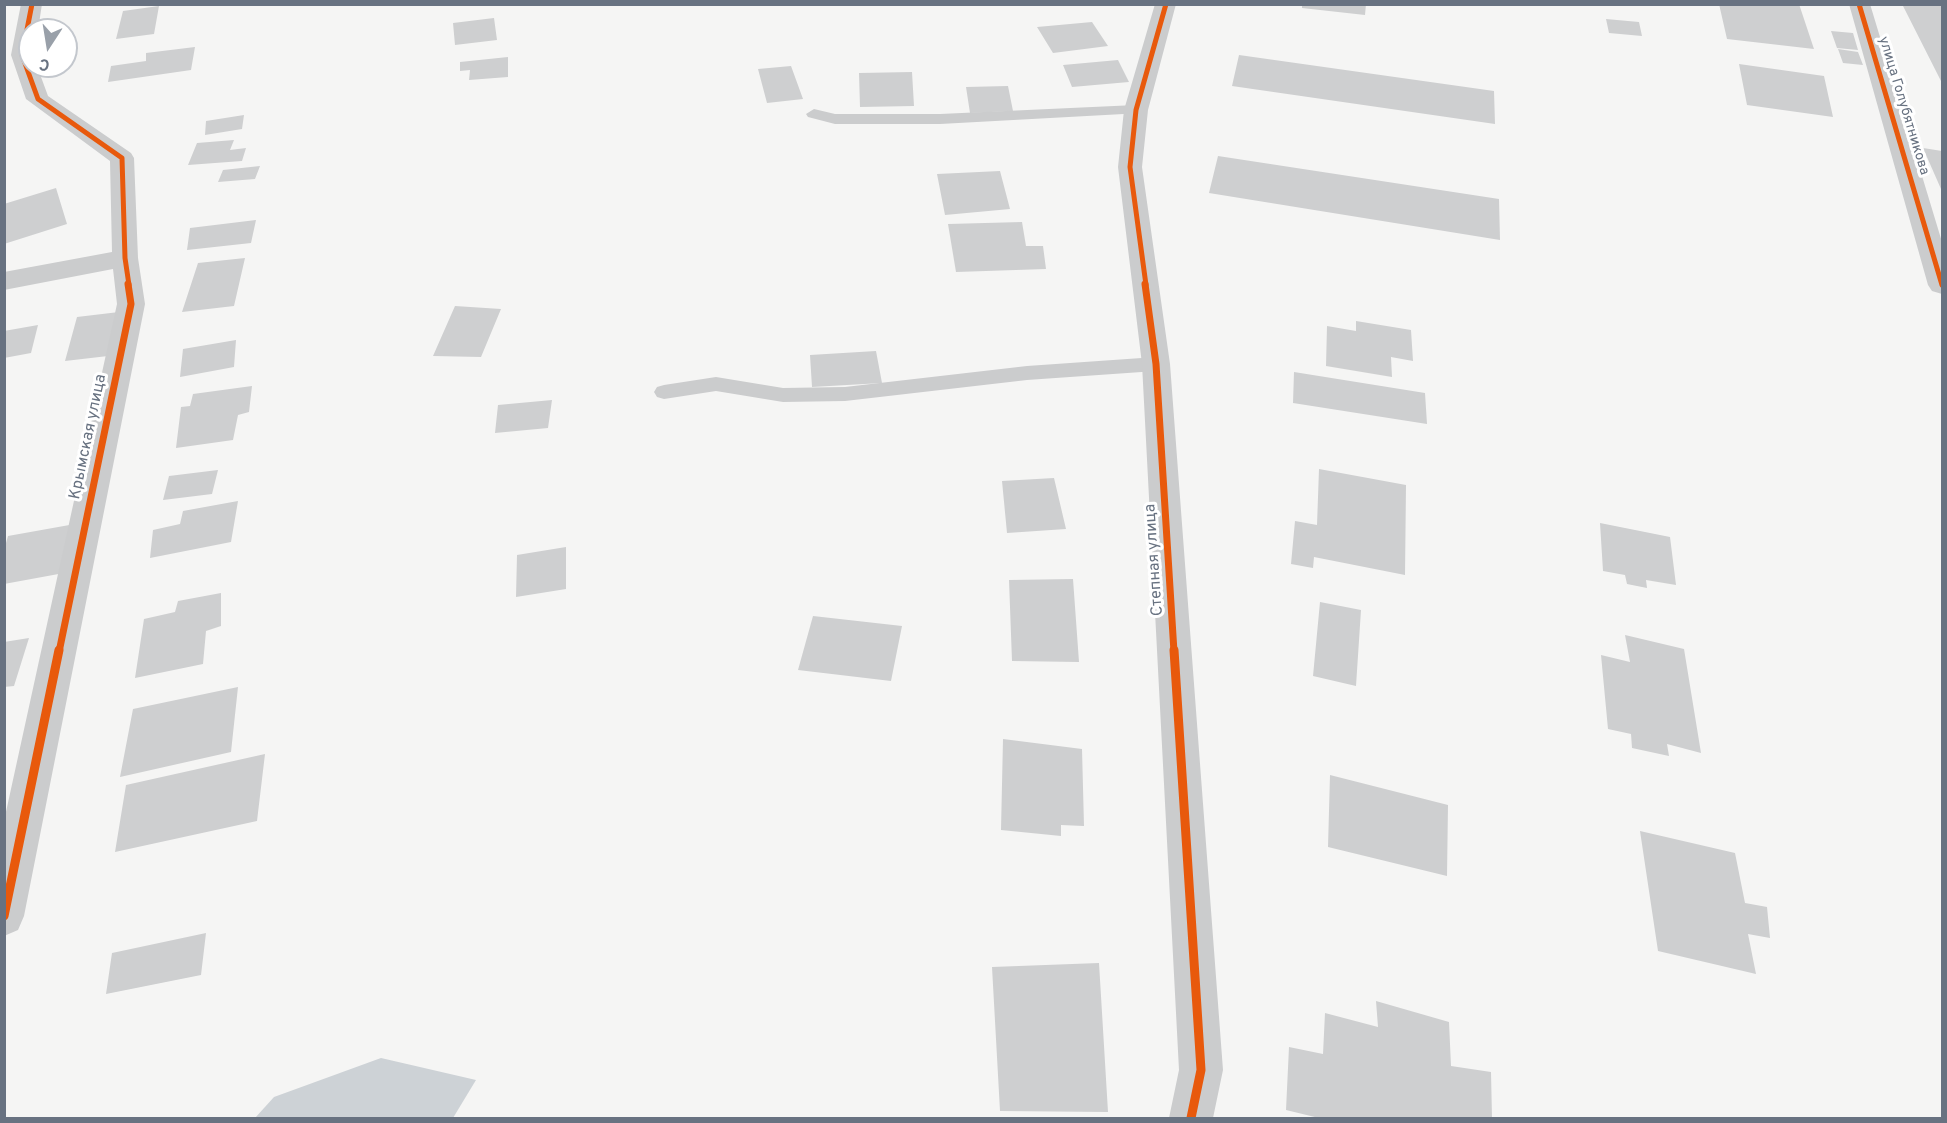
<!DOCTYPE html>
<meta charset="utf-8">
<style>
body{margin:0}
#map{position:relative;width:1947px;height:1123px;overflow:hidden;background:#f5f5f4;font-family:Overpass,sans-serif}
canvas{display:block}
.frame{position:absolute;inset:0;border:6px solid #687281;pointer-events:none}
.north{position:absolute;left:18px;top:18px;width:60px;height:60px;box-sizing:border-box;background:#fff;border:2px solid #c3c7cd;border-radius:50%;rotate:192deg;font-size:16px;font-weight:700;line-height:24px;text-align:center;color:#687281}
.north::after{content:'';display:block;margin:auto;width:21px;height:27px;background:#99a0a9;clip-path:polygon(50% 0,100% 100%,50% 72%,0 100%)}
</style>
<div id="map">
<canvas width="1947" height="1123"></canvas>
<div class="frame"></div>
<div class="north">С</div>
</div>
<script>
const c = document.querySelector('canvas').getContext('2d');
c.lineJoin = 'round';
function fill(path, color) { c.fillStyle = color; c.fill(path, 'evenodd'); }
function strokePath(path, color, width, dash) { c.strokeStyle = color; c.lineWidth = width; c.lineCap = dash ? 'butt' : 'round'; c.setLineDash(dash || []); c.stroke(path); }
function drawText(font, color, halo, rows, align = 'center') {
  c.font = font + ' Overpass,sans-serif'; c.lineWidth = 6; c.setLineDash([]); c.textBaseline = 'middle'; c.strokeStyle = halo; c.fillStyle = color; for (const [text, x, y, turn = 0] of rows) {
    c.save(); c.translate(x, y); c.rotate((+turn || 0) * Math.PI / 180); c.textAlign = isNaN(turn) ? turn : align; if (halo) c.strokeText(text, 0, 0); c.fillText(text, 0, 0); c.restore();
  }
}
fill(new Path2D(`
 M381 1058 476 1080 453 1118H255L274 1097Z`), '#cdd2d6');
fill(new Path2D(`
 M1302 4H1366L1365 15 1302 8Z
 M1719 4H1799L1814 49 1727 39Z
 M1902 4H1942V83Z
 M159 6 154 34 116 39 123 11Z
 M494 18 497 40 455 45 453 23Z
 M1606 19 1639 22 1642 36 1609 33Z
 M1092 22 1108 46 1053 53 1037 27Z
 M1831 31 1853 33 1858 50 1837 48Z
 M195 47 191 70 108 82 111 66 146 61V53Z
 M1838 49 1858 52 1863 65 1843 63Z
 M1239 55 1494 91 1495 124 1232 86Z
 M508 57V77L469 80 470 70 460 71V62Z
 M1118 60 1129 82 1072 87 1063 65Z
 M1739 64 1824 76 1833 117 1747 105Z
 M791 66 803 99 767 103 758 69Z
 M912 72 914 106 860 107 859 73Z
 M1008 86 1013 111 970 113 966 87Z
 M244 115 242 129 205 135 206 121Z
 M234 140 230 150 246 148 242 161 188 165 197 143Z
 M1923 148 1942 151V189H1941Z
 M1218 156 1499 199 1500 240 1209 193Z
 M260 166 255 179 218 182 223 170Z
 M1000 171 1010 209 945 215 937 174Z
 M56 188 67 224 4 244V204Z
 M256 220 251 243 187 250 190 228Z
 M1022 222 1026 246H1043L1046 269 956 272 948 224Z
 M245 258 234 306 182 312 198 263Z
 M455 306 501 309 481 357 433 356Z
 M119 312 108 356 65 361 77 317Z
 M1356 321 1411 330 1413 361 1391 357 1392 377 1326 366 1327 326 1356 331Z
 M38 325 31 353 4 358V331Z
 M236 340 234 367 180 377 183 349Z
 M876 351 882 383 812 387 810 355Z
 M1294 372 1425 393 1427 424 1293 403Z
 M252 386 249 412 238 415 233 440 176 448 181 407 190 406 193 394Z
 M552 400 548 428 495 433 498 405Z
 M1319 469 1406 485 1405 575 1314 557 1313 568 1291 564 1295 521 1317 525Z
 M218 470 212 494 163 500 169 476Z
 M1054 478 1066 529 1007 533 1002 481Z
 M238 501 231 542 150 558 153 530 180 524 183 511Z
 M1600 523 1670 537 1676 585 1646 580 1647 588 1627 584 1625 575 1603 571Z
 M75 524 64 573 4 584V550L8 536Z
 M566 547V589L516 597 517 555Z
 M1073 579 1079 662 1012 661 1009 580Z
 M221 593V626L206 631 203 664 135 678 144 619 175 612 178 601Z
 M1320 602 1361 610 1356 686 1313 676Z
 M813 616 902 626 891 681 798 670Z
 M1625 635 1684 649 1701 753 1667 744 1669 756 1632 748 1631 734 1608 729 1601 655 1630 662Z
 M29 638 14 686 4 687V642Z
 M238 687 231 752 120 777 133 709Z
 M1003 739 1082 749 1084 826 1061 825V836L1001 830Z
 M265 754 257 821 115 852 126 785Z
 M1330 775 1448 805 1447 876 1328 847Z
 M1640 831 1735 853 1745 903 1767 907 1770 938 1748 934 1756 974 1658 951Z
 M206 933 201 975 106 994 112 953Z
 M1099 963 1108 1112 1000 1111 992 967Z
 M1376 1001 1449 1022 1451 1066 1491 1072 1492 1118H1319L1286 1110 1289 1047 1323 1054 1325 1013 1378 1027Z`), '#cecfd0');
fill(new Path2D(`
 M1136 105 1142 107 1144 110 1142 113 940 124H835L808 117 806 114 814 109 835 114H940Z
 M1156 357 1163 359 1166 364 1163 369 1156 371 1027 380 845 401 783 402 716 391 664 399 657 397 654 392 657 387 664 385 716 377 783 388 845 387 1027 366Z`), '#cbcccd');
fill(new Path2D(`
 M21 4H42L38 30H30V66H37L48 96 131 153 134 158 138 258 145 304 24 916 18 930 4 936V821L117 304 113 269 4 290V272L112 252 110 161 26 99 11 55Z
 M1155 4H1176L1148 110 1142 167 1170 364 1223 1070 1213 1118H1169L1179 1070 1142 364 1118 167 1124 110Z
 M1849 4H1870L1942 242V294L1932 291 1928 285Z`), '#cbcccd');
strokePath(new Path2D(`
 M32 4 22 55 38 99 122 158 125 258 129 285
 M1859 4 1942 285
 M1146 285 1130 167 1136 110 1166 4`), '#e8590c', 5);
strokePath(new Path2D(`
 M1145 284 1156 364 1174 652
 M59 652 131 304 128 284`), '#e8590c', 7);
strokePath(new Path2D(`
 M1174 650 1201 1070 1191 1118
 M4 916 59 650`), '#e8590c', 9);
drawText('14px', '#687281', '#fff', [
 ["улица Голубятникова",1903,106,73]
]);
drawText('16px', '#687281', '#fff', [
 ["Крымская улица",89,437,-78],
 ["Степная улица",1155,560,-94]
]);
</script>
